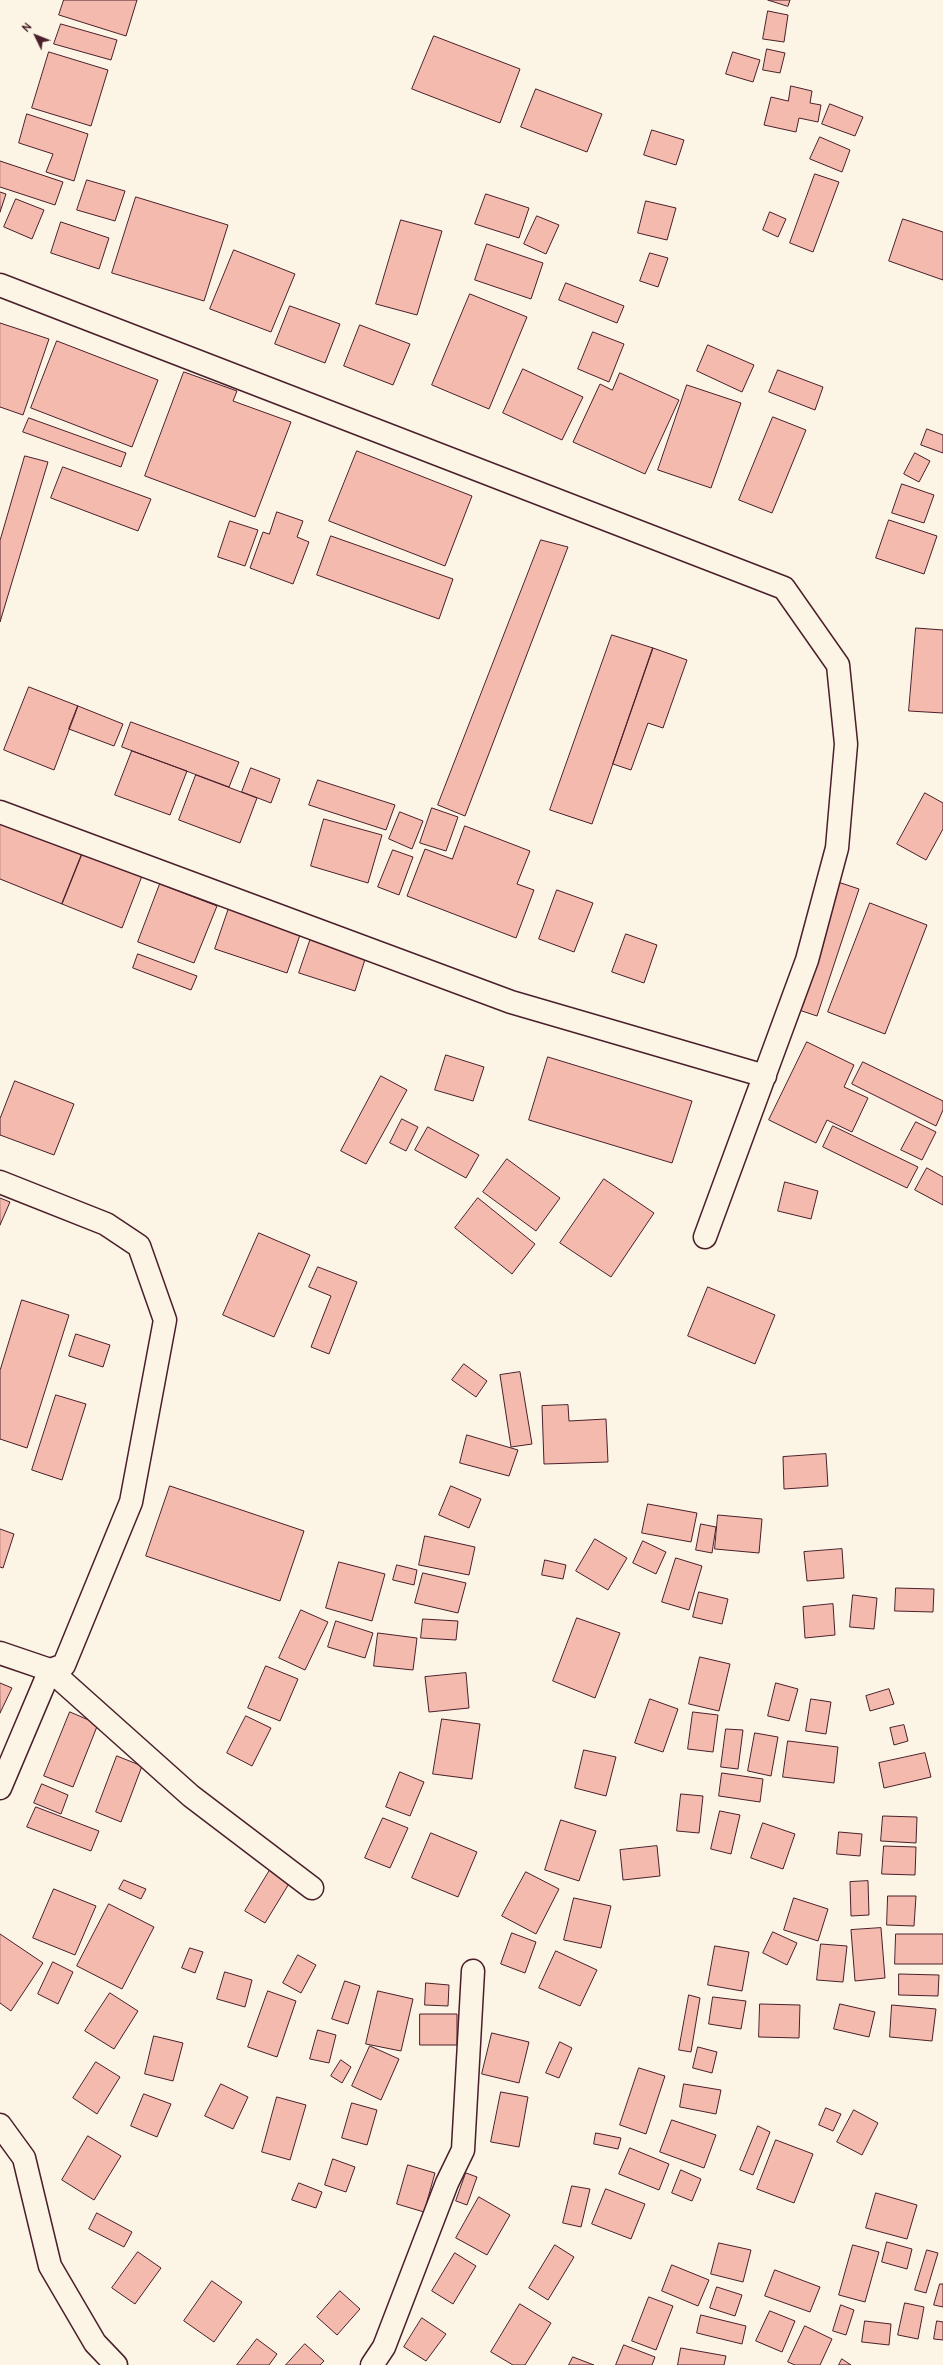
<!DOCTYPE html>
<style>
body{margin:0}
#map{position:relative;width:943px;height:2365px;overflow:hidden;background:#fcf5e5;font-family:Pangolin,sans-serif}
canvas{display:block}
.north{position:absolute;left:16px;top:16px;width:40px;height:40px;-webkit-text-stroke:3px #fcf5e5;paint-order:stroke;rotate:313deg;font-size:11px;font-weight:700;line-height:16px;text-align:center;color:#4a1f2b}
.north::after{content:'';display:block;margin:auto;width:14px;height:18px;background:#4a1f2b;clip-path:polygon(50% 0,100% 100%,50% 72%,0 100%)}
</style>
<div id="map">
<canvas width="943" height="2365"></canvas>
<div class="north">N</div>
</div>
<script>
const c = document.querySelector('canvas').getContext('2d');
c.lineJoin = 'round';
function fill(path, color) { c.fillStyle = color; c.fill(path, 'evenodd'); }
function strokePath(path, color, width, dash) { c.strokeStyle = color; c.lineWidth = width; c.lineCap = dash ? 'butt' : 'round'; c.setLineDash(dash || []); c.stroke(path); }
const building = new Path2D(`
 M64 0H137L126 36 59 15Z
 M768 0H790L788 6Z
 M768 11 788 15 784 42 763 39Z
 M61 24 117 40 111 60 54 44Z
 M434 36 520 69 500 123 412 89Z
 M767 49 785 53 780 73 763 70Z
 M49 52 108 70 91 126 32 108Z
 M733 52 760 60 753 82 726 74Z
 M791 86 812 91 810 103 821 105 818 122 799 118 796 132 764 125 771 97 788 101Z
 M536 89 602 114 587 152 521 127Z
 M830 104 863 117 855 136 822 124Z
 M27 114 88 134 74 181 46 172 53 154 19 143Z
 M652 130 684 140 676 165 644 155Z
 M820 137 850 150 842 172 810 159Z
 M0 161 63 182 55 205 0 187Z
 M815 174 839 182 813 252 790 243Z
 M87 180 125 191 115 221 77 210Z
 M0 192 6 194 0 212Z
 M486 194 529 208 519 238 475 224Z
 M136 197 228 225 204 301 112 273Z
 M16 199 44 210 32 239 4 227Z
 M646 201 676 208 667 240 638 233Z
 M770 212 786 219 778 237 763 230Z
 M537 216 559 225 546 254 524 244Z
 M903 219 943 232V280L889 261Z
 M401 220 442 231 417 315 376 304Z
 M61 222 109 238 99 269 51 253Z
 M487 244 543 263 531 299 475 280Z
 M234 250 295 274 271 332 210 309Z
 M650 253 668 258 658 287 640 281Z
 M566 283 624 306 617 323 559 300Z
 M470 294 527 317 489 409 432 385Z
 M290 306 340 324 325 363 275 344Z
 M0 323 49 339 23 415 0 407Z
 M360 325 410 344 393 385 344 366Z
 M593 332 624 344 609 382 578 369Z
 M57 341 158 380 132 447 31 408Z
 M708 345 754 365 742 392 697 371Z
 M523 369 583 397 562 440 503 413Z
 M778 370 823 387 815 410 769 392Z
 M184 372 237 391 233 401 291 422 255 517 145 476Z
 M620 373 679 400 645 474 573 442 600 384 612 390Z
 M687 385 741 403 711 488 658 470Z
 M773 417 806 430 772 513 739 500Z
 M29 418 126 453 121 467 23 432Z
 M927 429 943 435V453L921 445Z
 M357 451 472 496 445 566 329 521Z
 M915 453 930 461 919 482 904 474Z
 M25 456 48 462 0 622V541Z
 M63 467 151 499 138 531 51 498Z
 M902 484 934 495 924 523 892 513Z
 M277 512 303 521 297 537 309 542 293 584 250 568 263 532 269 534Z
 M889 520 937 536 924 574 876 558Z
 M230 521 258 530 245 566 218 557Z
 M331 536 453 579 439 619 317 575Z
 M541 540 568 547 465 816 438 805Z
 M916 628 943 630V713L909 711Z
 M612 635 653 648 592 824 550 810Z
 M653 648 687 660 663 728 648 723 631 770 613 764Z
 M29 687 78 706 54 770 4 750Z
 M78 706 123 724 114 746 69 729Z
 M131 722 239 762 229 787 122 747Z
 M132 751 187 771 170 815 115 795Z
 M251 768 280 779 271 803 242 792Z
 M196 775 257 798 240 843 179 820Z
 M318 780 395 805 386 830 309 805Z
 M925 793 943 803V829L926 860 897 844Z
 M432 808 458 817 446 851 420 843Z
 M400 812 423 821 412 849 389 839Z
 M324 819 382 835 368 883 311 866Z
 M0 822 82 854 62 904 0 879Z
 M465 826 530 851 517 884 534 890 516 938 407 896 425 849 452 859Z
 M393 850 413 857 399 895 378 887Z
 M82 854 142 876 122 928 62 904Z
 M838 882 859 889 817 1016 796 1009Z
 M160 884 217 906 194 963 138 942Z
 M557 890 593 903 574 952 539 939Z
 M231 902 303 926 287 973 215 949Z
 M870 903 927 925 885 1034 828 1012Z
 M626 934 657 945 644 983 612 972Z
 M312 935 367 953 355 991 299 973Z
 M138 954 197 976 191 990 133 968Z
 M807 1042 854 1065 844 1087 868 1098 852 1132 827 1120 816 1143 769 1120Z
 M446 1055 484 1067 473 1101 435 1090Z
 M548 1057 692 1101 672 1163 529 1120Z
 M863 1062 943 1101V1110L936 1126 852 1084Z
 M381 1076 407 1090 366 1164 341 1151Z
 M15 1081 74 1104 54 1155 0 1135V1119Z
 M402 1119 418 1127 406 1151 390 1143Z
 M916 1122 936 1132 922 1160 901 1150Z
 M833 1126 918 1167 907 1188 823 1147Z
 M428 1127 479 1155 466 1178 415 1150Z
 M507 1159 560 1198 536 1231 483 1192Z
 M927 1168 943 1177V1205L915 1190Z
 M604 1179 654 1213 611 1277 560 1243Z
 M785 1182 818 1191 811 1219 778 1211Z
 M0 1198 10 1202 0 1225Z
 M478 1198 535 1244 512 1274 455 1228Z
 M259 1233 310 1255 274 1337 223 1315Z
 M318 1267 357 1282 329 1354 311 1347 331 1296 309 1287Z
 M708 1287 775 1315 755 1364 688 1336Z
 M22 1300 69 1315 27 1448 0 1439V1371Z
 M76 1334 110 1345 103 1367 69 1356Z
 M464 1364 487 1381 476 1397 452 1380Z
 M520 1372 532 1444 511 1447 500 1375Z
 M56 1395 86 1404 62 1480 32 1470Z
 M568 1405 569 1421 606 1419 608 1462 544 1464 542 1406Z
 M467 1435 518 1450 509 1476 460 1463Z
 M826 1454 828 1486 784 1489 783 1457Z
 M170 1486 304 1531 280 1601 146 1556Z
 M451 1486 481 1499 469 1528 439 1515Z
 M648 1504 697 1513 691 1542 642 1533Z
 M718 1515 762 1519 759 1553 715 1549Z
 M701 1524 716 1527 712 1553 696 1550Z
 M0 1529 14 1534 3 1568 0 1567Z
 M425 1536 475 1547 469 1575 419 1565Z
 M595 1539 627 1558 608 1590 576 1571Z
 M643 1541 666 1552 656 1574 633 1563Z
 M842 1549 844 1578 807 1581 804 1552Z
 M676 1558 702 1566 689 1610 662 1602Z
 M545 1560 566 1565 563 1579 542 1575Z
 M339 1562 385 1574 372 1621 326 1608Z
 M397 1565 417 1570 414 1585 393 1580Z
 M423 1573 466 1583 458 1613 415 1603Z
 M896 1588 934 1589 933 1612 895 1611Z
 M699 1592 728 1599 722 1624 693 1617Z
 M853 1595 877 1598 874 1629 850 1627Z
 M833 1604 835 1635 805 1638 803 1607Z
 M301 1610 328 1622 305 1670 279 1658Z
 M577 1618 620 1633 595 1698 553 1681Z
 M423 1619 458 1621 456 1640 421 1638Z
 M336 1621 373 1633 365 1658 328 1647Z
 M378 1633 417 1638 413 1670 374 1666Z
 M700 1657 730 1664 719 1711 689 1704Z
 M266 1666 298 1679 280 1721 248 1708Z
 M466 1673 469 1708 429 1712 425 1677Z
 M0 1683 12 1688 0 1713Z
 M776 1683 798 1689 789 1721 768 1716Z
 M889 1689 894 1704 870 1711 866 1696Z
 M650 1699 678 1709 663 1752 635 1743Z
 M811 1699 831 1702 826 1734 806 1731Z
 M70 1712 98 1724 73 1787 44 1776Z
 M693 1712 718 1715 713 1752 688 1749Z
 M246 1716 271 1728 252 1766 227 1753Z
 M442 1719 480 1724 472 1779 433 1774Z
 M904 1725 908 1741 894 1745 890 1728Z
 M726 1729 743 1730 738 1769 721 1767Z
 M755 1733 778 1737 771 1776 748 1771Z
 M788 1741 838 1747 834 1783 783 1777Z
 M584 1750 616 1757 606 1796 575 1788Z
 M925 1753 931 1777 884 1788 879 1763Z
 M117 1756 142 1766 121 1822 96 1812Z
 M400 1772 424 1782 410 1816 386 1807Z
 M722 1773 763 1779 760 1802 719 1796Z
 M42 1784 68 1795 61 1814 34 1803Z
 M681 1794 703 1796 699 1833 677 1831Z
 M36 1807 99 1831 91 1851 27 1827Z
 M720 1811 740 1815 731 1854 711 1849Z
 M883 1816 917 1817 916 1843 881 1841Z
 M383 1818 408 1828 390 1868 365 1858Z
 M561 1820 596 1831 579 1881 545 1870Z
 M763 1823 795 1834 783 1869 751 1858Z
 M839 1832 862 1834 860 1856 837 1854Z
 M431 1833 477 1852 458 1897 412 1878Z
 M657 1846 660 1876 623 1880 620 1850Z
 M884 1846 916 1847 915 1875 882 1874Z
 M270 1870 290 1882 265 1923 245 1911Z
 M526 1872 559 1889 536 1934 502 1916Z
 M124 1880 146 1889 141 1899 119 1889Z
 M868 1881 869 1915 851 1916 850 1882Z
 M54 1889 96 1906 75 1955 33 1938Z
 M888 1896H916L914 1926 887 1925Z
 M574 1898 611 1906 601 1948 564 1940Z
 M794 1898 828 1909 818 1941 784 1930Z
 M109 1904 154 1927 122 1989 77 1966Z
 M881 1928 885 1978 855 1981 851 1930Z
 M773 1932 797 1943 787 1965 763 1953Z
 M512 1933 536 1942 525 1973 501 1964Z
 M0 1934 43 1963 11 2011 0 2003Z
 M896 1934H943V1964H895Z
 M821 1944 847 1946 843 1982 817 1980Z
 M715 1946 749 1952 742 1991 708 1985Z
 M190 1948 203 1952 195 1973 182 1968Z
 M556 1951 597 1970 580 2006 539 1988Z
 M298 1955 316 1965 301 1993 283 1983Z
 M53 1962 73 1972 58 2004 38 1994Z
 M225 1972 252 1980 245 2007 217 1999Z
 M899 1974 939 1975 938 1996 899 1995Z
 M345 1981 360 1986 348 2024 332 2019Z
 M426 1983 449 1985 448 2006 425 2005Z
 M268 1991 296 2001 277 2057 248 2047Z
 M378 1991 413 1999 401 2051 366 2044Z
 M110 1993 138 2011 114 2049 85 2031Z
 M689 1995 700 1998 691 2052 679 2050Z
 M713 1997 746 2001 741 2029 709 2024Z
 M760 2004 800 2005 799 2038 759 2037Z
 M840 2004 875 2012 869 2037 834 2029Z
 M892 2005 936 2009 932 2041 890 2037Z
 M420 2014H457V2045H420Z
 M318 2030 336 2035 329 2063 310 2059Z
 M492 2033 529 2042 519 2083 482 2074Z
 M154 2036 183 2043 173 2081 145 2074Z
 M560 2042 572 2048 559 2078 546 2073Z
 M370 2046 399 2059 381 2100 352 2086Z
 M698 2047 717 2052 712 2073 693 2068Z
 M341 2060 351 2067 342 2083 331 2076Z
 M96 2062 120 2077 97 2114 73 2098Z
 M639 2068 665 2076 646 2134 620 2125Z
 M221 2084 248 2097 233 2129 205 2116Z
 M684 2084 721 2090 716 2114 680 2107Z
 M501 2092 528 2097 519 2147 491 2142Z
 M144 2094 171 2104 157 2137 131 2126Z
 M277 2097 306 2105 290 2160 262 2152Z
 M352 2103 377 2110 367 2145 342 2138Z
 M826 2108 841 2114 833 2131 819 2125Z
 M854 2110 878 2123 862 2155 837 2142Z
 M672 2120 716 2135 704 2168 660 2152Z
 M758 2126 770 2132 753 2175 740 2170Z
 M596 2133 621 2138 618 2149 594 2144Z
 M88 2136 121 2156 94 2200 62 2180Z
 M776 2140 813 2154 794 2203 757 2189Z
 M630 2148 669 2164 659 2190 619 2174Z
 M333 2159 355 2167 346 2192 325 2185Z
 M408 2165 435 2173 424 2212 397 2204Z
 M681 2170 701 2179 692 2201 672 2193Z
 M466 2173 477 2177 467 2205 456 2201Z
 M299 2183 322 2192 316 2208 292 2200Z
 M572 2186 590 2189 581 2227 563 2223Z
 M606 2189 645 2204 631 2239 592 2224Z
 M876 2193 917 2205 907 2239 866 2228Z
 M479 2197 510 2215 487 2255 456 2238Z
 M97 2213 132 2232 124 2247 89 2229Z
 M887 2242 912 2249 907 2269 882 2262Z
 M719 2243 751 2250 743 2282 711 2274Z
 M555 2245 574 2257 548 2300 529 2288Z
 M853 2245 879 2252 865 2302 839 2295Z
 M927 2250 938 2253 926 2293 915 2290Z
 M138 2252 161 2268 135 2304 112 2288Z
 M455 2253 476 2266 453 2304 432 2291Z
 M672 2265 709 2280 698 2306 662 2291Z
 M775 2270 820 2287 810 2312 765 2296Z
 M212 2281 242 2302 214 2342 184 2321Z
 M940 2284H943V2307L934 2305Z
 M717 2287 742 2295 735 2316 710 2308Z
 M340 2291 360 2309 337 2335 317 2317Z
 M649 2297 673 2306 656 2350 632 2341Z
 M905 2303 924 2307 918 2339 898 2335Z
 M520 2304 551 2323 525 2365H513L491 2352Z
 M841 2305 854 2310 846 2335 833 2331Z
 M770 2311 795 2321 782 2352 756 2341Z
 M701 2315 746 2326 742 2344 697 2333Z
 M422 2318 446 2334 426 2361 404 2347Z
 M865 2321 891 2324 889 2345 862 2342Z
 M937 2321 943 2322V2340L934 2339Z
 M805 2326 832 2339 820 2365H795L788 2362Z
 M257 2339 277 2354 269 2365H237Z
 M305 2344 324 2361 320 2365H286Z
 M624 2345 655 2357 652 2365H616Z
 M681 2348 726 2356 724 2365H678Z
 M573 2357 594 2365H569Z
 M842 2359 851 2365H839Z`);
fill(building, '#f4baad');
strokePath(building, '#4a1f2b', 1);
const minor = new Path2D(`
 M0 285 784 588 838 665 846 744 837 848 807 960 705 1237
 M0 812 511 1002 765 1076
 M0 1182 106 1224 139 1246 165 1320 131 1502 64 1665 50 1670 0 1788
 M0 1653 50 1670 191 1796 312 1888
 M0 2125 24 2158 50 2266 95 2343 116 2365
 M372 2365 384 2347 447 2183 463 2150 473 1971`);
strokePath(minor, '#4a1f2b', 25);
strokePath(minor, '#fcf5e5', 22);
</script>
